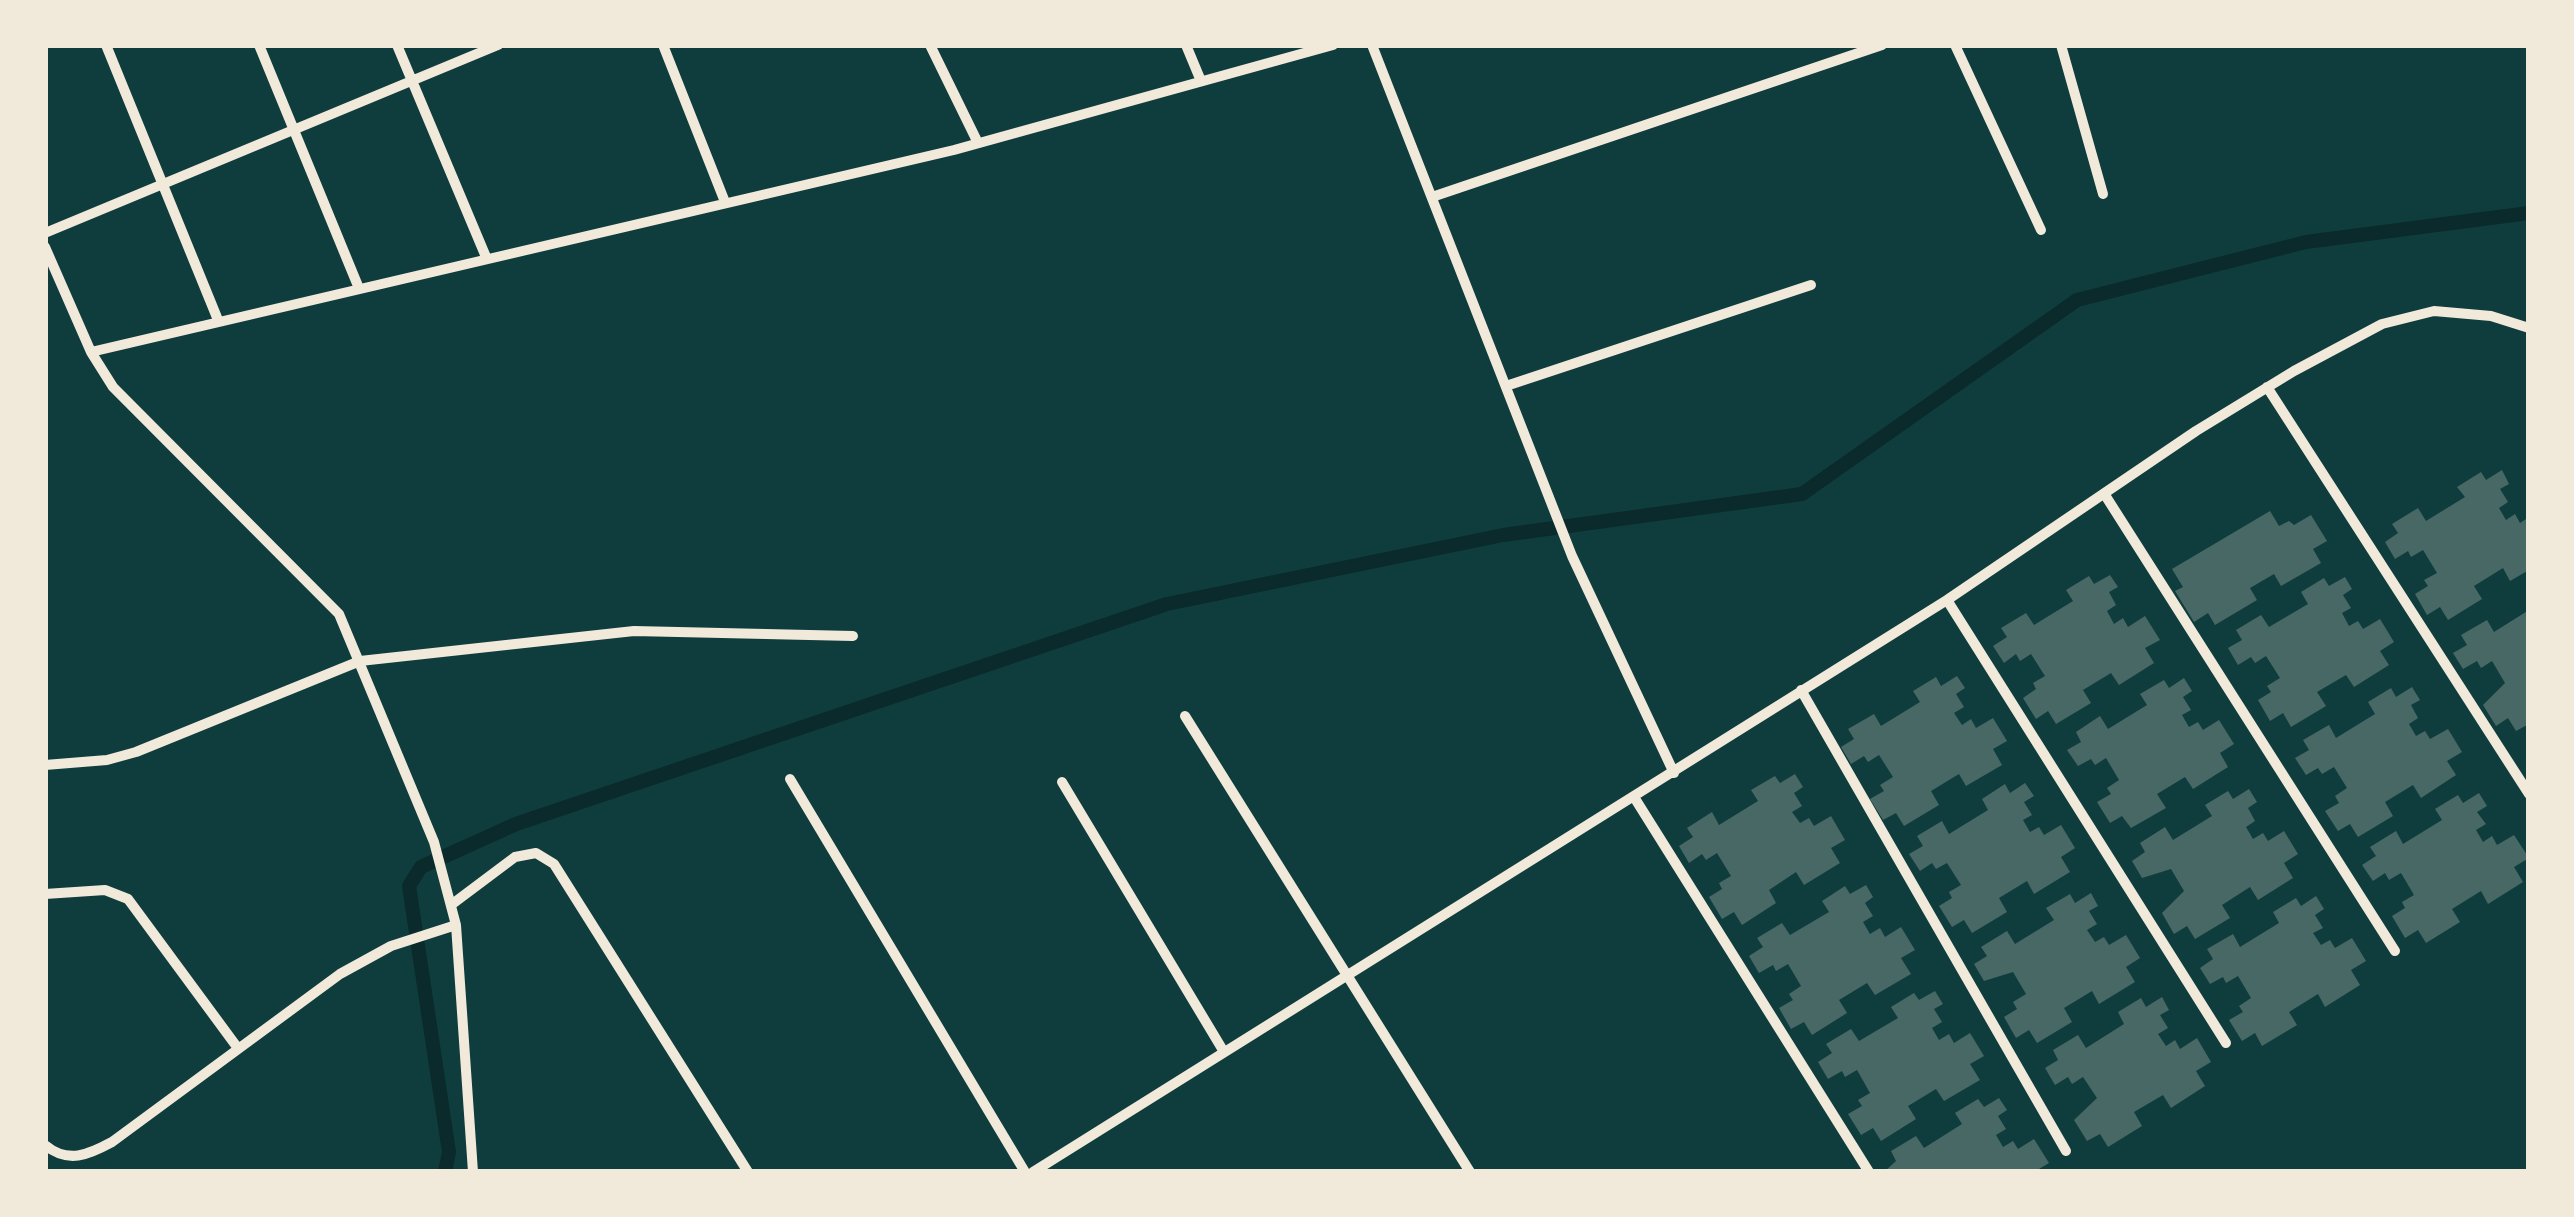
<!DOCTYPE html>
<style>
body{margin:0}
#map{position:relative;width:2574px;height:1217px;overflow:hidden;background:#0f3d3e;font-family:"Alegreya Sans",sans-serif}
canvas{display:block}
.frame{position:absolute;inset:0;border:48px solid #f1e9da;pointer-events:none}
</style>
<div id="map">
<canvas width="2574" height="1217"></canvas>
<div class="frame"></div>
</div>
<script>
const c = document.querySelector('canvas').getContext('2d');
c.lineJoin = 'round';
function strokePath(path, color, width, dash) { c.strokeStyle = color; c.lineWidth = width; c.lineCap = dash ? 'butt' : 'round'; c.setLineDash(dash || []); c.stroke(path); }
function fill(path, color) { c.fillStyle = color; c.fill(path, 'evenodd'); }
strokePath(new Path2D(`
 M445 1172 449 1152 409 886 421 867 516 824 1167 604 1503 535 1802 494 2077 300 2306 242 2529 213`), '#0a2a2b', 14);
fill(new Path2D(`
 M2502 470 2509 484 2500 489 2508 502 2499 508 2506 520 2515 514 2520 523 2529 517V570L2510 581 2503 568 2474 586 2482 599 2448 620 2440 607 2427 615 2415 594 2428 586 2424 580 2437 573 2423 550 2411 557 2408 551 2395 559 2385 542 2398 533 2392 524 2418 508 2426 521 2465 497 2457 487 2481 472 2486 480Z
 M2270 511 2279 526 2289 521 2294 525 2311 515 2327 541 2313 549 2321 563 2281 586 2274 574 2250 588 2257 600 2215 625 2208 613 2194 622 2175 591 2183 587 2172 569Z
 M2110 575 2118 587 2109 592 2116 605 2107 611 2114 624 2123 618 2128 627 2145 616 2160 640 2145 648 2154 663 2119 685 2111 673 2083 690 2091 703 2056 724 2048 711 2036 719 2023 698 2036 689 2033 683 2045 676 2031 654 2020 661 2016 654 2004 663 1993 646 2007 637 2001 628 2026 613 2034 625 2073 601 2066 590 2089 576 2094 584Z
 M2345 577 2352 589 2343 595 2351 608 2342 613 2349 626 2358 621 2363 629 2380 619 2394 642 2380 651 2389 665 2354 687 2346 675 2317 692 2326 706 2291 727 2283 713 2270 721 2258 700 2271 692 2267 686 2280 678 2266 656 2255 663 2251 657 2238 665 2228 648 2242 640 2236 630 2261 615 2269 627 2308 604 2301 592 2324 578 2329 586Z
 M2529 610V724L2516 731 2508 718 2496 726 2483 705 2505 683 2492 661 2481 668 2477 661 2463 669 2453 653 2467 645 2461 635 2487 620 2494 632Z
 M1957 676 1965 688 1956 694 1964 707 1954 713 1962 725 1971 719 1976 728 1993 718 2007 741 1993 749 2002 765 1966 786 1959 774 1931 791 1939 805 1904 826 1896 813 1883 820 1870 799 1884 791 1880 785 1893 777 1879 755 1868 762 1864 756 1851 764 1841 747 1854 739 1848 729 1874 714 1881 726 1920 702 1913 691 1936 677 1941 686Z
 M2184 678 2192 691 2183 697 2191 710 2182 715 2189 727 2198 722 2203 730 2219 720 2234 744 2220 753 2228 767 2193 789 2185 777 2157 794 2166 808 2131 828 2122 816 2110 823 2097 802 2111 794 2107 788 2119 780 2106 758 2095 765 2091 759 2078 766 2067 750 2081 742 2076 732 2100 716 2108 729 2147 705 2140 694 2164 680 2169 688Z
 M2412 687 2420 700 2411 705 2418 718 2409 724 2416 736 2425 731 2430 739 2448 729 2462 752 2447 761 2456 775 2421 798 2413 785 2385 802 2393 816 2358 837 2350 824 2338 831 2325 811 2339 803 2335 796 2347 788 2334 767 2322 774 2318 768 2306 775 2295 758 2309 750 2303 740 2329 725 2336 738 2375 714 2368 702 2391 688 2396 697Z
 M1795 774 1803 787 1794 793 1802 806 1792 812 1800 823 1809 818 1814 826 1831 816 1845 840 1831 848 1840 863 1804 885 1796 872 1769 890 1776 903 1742 925 1734 912 1722 919 1709 897 1722 889 1719 883 1731 876 1717 853 1706 860 1702 854 1689 863 1679 846 1693 837 1687 828 1712 812 1719 825 1758 801 1751 790 1775 776 1780 783Z
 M2025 783 2034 796 2024 802 2032 815 2023 820 2030 832 2039 827 2044 835 2061 825 2075 848 2061 857 2070 872 2034 894 2027 881 1999 898 2007 912 1972 933 1964 920 1952 927 1939 906 1952 898 1949 892 1961 885 1947 863 1936 869 1932 863 1920 871 1909 854 1923 846 1917 836 1942 821 1949 834 1988 810 1982 799 2005 784 2010 793Z
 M2249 789 2257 802 2248 808 2255 821 2246 827 2253 839 2263 833 2268 841 2284 831 2298 854 2284 863 2293 878 2258 900 2250 887 2222 905 2230 918 2195 939 2187 926 2174 934 2162 913 2184 891 2171 869 2142 878 2132 861 2145 852 2140 843 2165 827 2173 840 2212 816 2205 805 2228 791 2233 799Z
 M2479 793 2487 806 2477 812 2486 824 2476 830 2483 842 2492 836 2497 845 2514 835 2529 858 2514 867 2523 882 2488 904 2481 891 2452 909 2460 922 2426 943 2418 930 2405 938 2392 916 2405 908 2402 902 2414 895 2401 873 2389 880 2385 873 2373 881 2362 865 2376 856 2370 847 2396 831 2403 844 2442 820 2435 809 2458 795 2463 803Z
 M1866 885 1873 897 1865 903 1873 916 1863 922 1870 934 1880 928 1885 937 1901 927 1915 950 1901 958 1911 974 1875 995 1867 983 1839 1000 1847 1013 1812 1035 1804 1022 1791 1029 1779 1008 1793 1000 1789 994 1801 986 1788 964 1776 971 1773 965 1759 973 1749 956 1763 947 1757 938 1782 923 1790 935 1829 912 1822 901 1845 886 1850 894Z
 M2091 893 2098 906 2089 911 2097 924 2087 930 2095 942 2104 937 2109 945 2126 935 2140 958 2126 967 2135 982 2099 1004 2092 991 2064 1008 2072 1022 2037 1043 2029 1030 2016 1038 2004 1017 2017 1009 2013 1002 2026 994 2013 972 1984 981 1974 964 1987 956 1981 947 2007 931 2015 944 2054 920 2046 908 2070 894 2075 903Z
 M2316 896 2324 909 2315 915 2323 928 2313 933 2321 945 2330 940 2335 948 2352 938 2366 961 2351 970 2360 985 2325 1007 2318 994 2289 1012 2297 1025 2262 1046 2255 1033 2242 1041 2229 1020 2243 1012 2239 1006 2251 998 2238 976 2226 983 2223 977 2210 984 2200 968 2213 959 2207 949 2233 934 2240 947 2279 923 2273 912 2296 898 2301 906Z
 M1935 991 1943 1004 1934 1009 1942 1022 1932 1028 1939 1040 1949 1034 1954 1043 1970 1033 1984 1056 1970 1064 1980 1080 1944 1101 1936 1089 1908 1106 1916 1119 1881 1141 1873 1128 1861 1135 1848 1114 1862 1106 1858 1100 1870 1093 1857 1070 1845 1077 1842 1071 1828 1079 1818 1062 1832 1053 1826 1044 1851 1029 1859 1041 1898 1018 1891 1007 1914 993 1919 1000Z
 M2162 997 2169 1010 2160 1015 2168 1028 2158 1034 2166 1046 2175 1040 2180 1049 2197 1038 2211 1062 2196 1071 2205 1086 2171 1108 2163 1095 2134 1112 2142 1126 2108 1147 2100 1134 2087 1141 2074 1120 2097 1098 2083 1077 2072 1084 2068 1077 2055 1085 2045 1068 2058 1060 2053 1050 2078 1035 2086 1048 2124 1024 2118 1012 2141 998 2146 1007Z
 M1999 1098 2007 1110 1998 1116 2006 1129 1996 1135 2003 1147 2013 1141 2018 1149 2034 1139 2049 1163 2034 1172H1884L1896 1161 1891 1151 1916 1136 1924 1148 1962 1124 1955 1113 1978 1099 1984 1107Z`), '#486865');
strokePath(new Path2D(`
 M106 45 218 320
 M259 45 358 286
 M397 45 486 257
 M663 45 725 202
 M930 45 978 143
 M1186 45 1201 81
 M1372 45 1572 556 1674 773
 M1955 45 2041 230
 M2061 45 2103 194
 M1432 197 1882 45
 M45 233 498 45
 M45 247 91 352 113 387 339 614 434 842 456 925 473 1172
 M91 352 954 150 1333 45
 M1506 386 1811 285
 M2267 387 2529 794
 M2105 495 2395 951
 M1947 600 2226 1043
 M1801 690 2066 1151
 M1185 716 1470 1172
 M45 765 107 760 136 752 360 661 634 631 853 636
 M790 779 1025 1172
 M1062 782 1224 1052
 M1634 797 1869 1172
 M45 894 105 890 128 899 237 1047
 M451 905 515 857 536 853 554 864 748 1172
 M45 1145C68 1164 88 1155 112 1142L340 974 391 946 456 925
 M1033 1172 1947 600 2196 431 2294 371 2382 324 2434 311 2491 316 2529 328`), '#f1e9da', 10);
</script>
